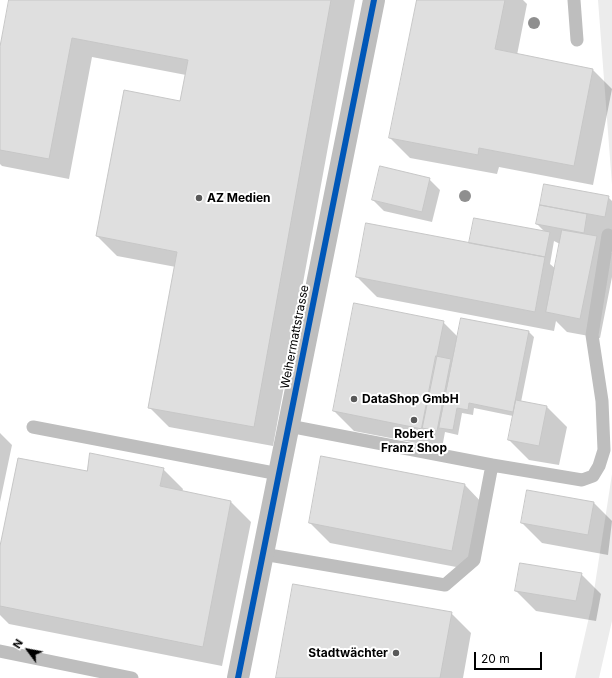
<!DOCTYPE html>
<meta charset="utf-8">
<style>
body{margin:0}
#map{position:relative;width:612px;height:678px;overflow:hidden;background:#fff;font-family:Inter,sans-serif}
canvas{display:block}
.north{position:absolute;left:8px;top:630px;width:40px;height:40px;-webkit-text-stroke:3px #fff;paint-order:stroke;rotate:302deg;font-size:11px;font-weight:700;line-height:16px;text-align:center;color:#000}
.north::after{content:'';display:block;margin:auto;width:14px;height:18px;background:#000;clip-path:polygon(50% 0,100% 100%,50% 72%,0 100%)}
.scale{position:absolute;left:474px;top:652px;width:68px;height:18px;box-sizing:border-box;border:2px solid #000;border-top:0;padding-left:5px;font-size:12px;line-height:14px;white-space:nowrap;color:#000;-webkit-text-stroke:3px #fff;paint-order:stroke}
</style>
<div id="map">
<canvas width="612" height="678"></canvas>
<div class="north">N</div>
<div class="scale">20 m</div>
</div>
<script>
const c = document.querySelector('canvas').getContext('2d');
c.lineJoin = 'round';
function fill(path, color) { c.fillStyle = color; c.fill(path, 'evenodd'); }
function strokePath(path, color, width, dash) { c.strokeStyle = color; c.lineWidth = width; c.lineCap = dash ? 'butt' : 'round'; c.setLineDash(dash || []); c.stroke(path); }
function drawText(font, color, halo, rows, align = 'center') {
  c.font = font + ' Inter,sans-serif'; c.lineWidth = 4; c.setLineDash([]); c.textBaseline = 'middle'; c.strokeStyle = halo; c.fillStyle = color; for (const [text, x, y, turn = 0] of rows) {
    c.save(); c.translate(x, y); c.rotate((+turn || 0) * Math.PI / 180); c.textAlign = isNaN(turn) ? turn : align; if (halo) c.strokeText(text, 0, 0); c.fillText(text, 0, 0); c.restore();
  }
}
fill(new Path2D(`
 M598 0H612V185Z
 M612 474V621L599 678H575L592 604Z`), '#ececec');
fill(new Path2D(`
 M10 0H355L273 446 169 427 149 407 176 267 117 256 97 236 181 102 186 75 92 57 69 179 2 166 0 164V53Z
 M417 0H523L527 4 517 55 592 69 612 89 593 185 499 167 497 174 410 158 390 138Z
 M429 179 440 190 432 222 384 211 373 200Z
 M545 185 608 197 612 201V234L605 246 612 253V277L600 338 567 332 556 321 554 331 377 297 357 277 472 244 546 233 537 224ZM554 241 560 244 556 269 550 264Z
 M443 322 458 337 529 332 534 337 521 402 547 407 567 427 559 465 529 460 509 440 513 416 474 408 473 415 462 413 458 435 445 432 442 448 354 431 334 411Z
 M0 433 12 445 0 502Z
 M322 458 465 485 484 505 472 570 330 543 310 523Z
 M163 469 183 489 182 492 231 502 251 522 222 666 9 624 0 615V551L87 473Z
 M528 491 594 503 612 521 608 555 542 543 522 523Z
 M581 574 601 594 596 621 536 611 516 591Z
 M451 613 471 633 463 678H277Z`), '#0003');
const building = new Path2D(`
 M9 0H331L254 427 148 408 177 252 96 236 124 90 180 101 188 60 72 38 49 159 0 150V47Z
 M417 0H505L495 49 593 69 574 166 479 148 478 155 389 138Z
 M380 166 430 178 422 212 372 200Z
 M544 184 609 196 605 217 540 205Z
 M540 205 587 214 584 233 536 224Z
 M474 218 550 232 545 257 469 243Z
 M366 223 545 257 535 312 356 277Z
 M562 230 597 236 580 319 546 312Z
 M354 303 444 321 422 429 333 411Z
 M461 318 529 331 513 412 469 403 468 410 457 408 453 430 439 428Z
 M436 356 451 359 437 431 422 428Z
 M516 400 547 406 539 446 508 440Z
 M90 453 164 468 160 486 231 501 203 647 0 606V546L18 458 87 471Z
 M321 456 465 484 452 551 309 523Z
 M527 490 594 502 588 535 521 523Z
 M520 563 582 573 576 601 515 591Z
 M293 584 452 612 440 678H276Z`);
fill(building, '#dfdfdf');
strokePath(building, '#c7c7c7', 1);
strokePath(new Path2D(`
 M574 0 577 40
 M33 427 279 474
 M492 465 582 480 593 476 599 466 604 450 602 401 592 335 608 235
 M263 554 445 585 474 560 492 465 289 426
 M0 651 132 678`), '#bebebe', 13);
strokePath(new Path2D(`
 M238 678 374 0`), '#bebebe', 22);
strokePath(new Path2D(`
 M238 678 374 0`), '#0057b8', 6);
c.fillStyle = '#8f8f8f';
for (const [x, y] of [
 [534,23],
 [465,196]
]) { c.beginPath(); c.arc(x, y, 6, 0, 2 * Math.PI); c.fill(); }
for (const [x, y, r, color] of [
 [199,198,4,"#595959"],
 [354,399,4,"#595959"],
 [414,420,4,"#595959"],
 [396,653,4,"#595959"]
]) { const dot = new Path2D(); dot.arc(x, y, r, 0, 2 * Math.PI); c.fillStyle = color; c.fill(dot); strokePath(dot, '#fff', 1.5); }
drawText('bold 12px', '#000', '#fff', [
 ["AZ Medien",207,198],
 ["DataShop GmbH",362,399],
 ["Robert",414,434,"center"],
 ["Franz Shop",414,448,"center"],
 ["Stadtwächter",388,653,"right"]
], 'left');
drawText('12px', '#000', '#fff', [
 ["Weihermattstrasse",295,337,-79]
]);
</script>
